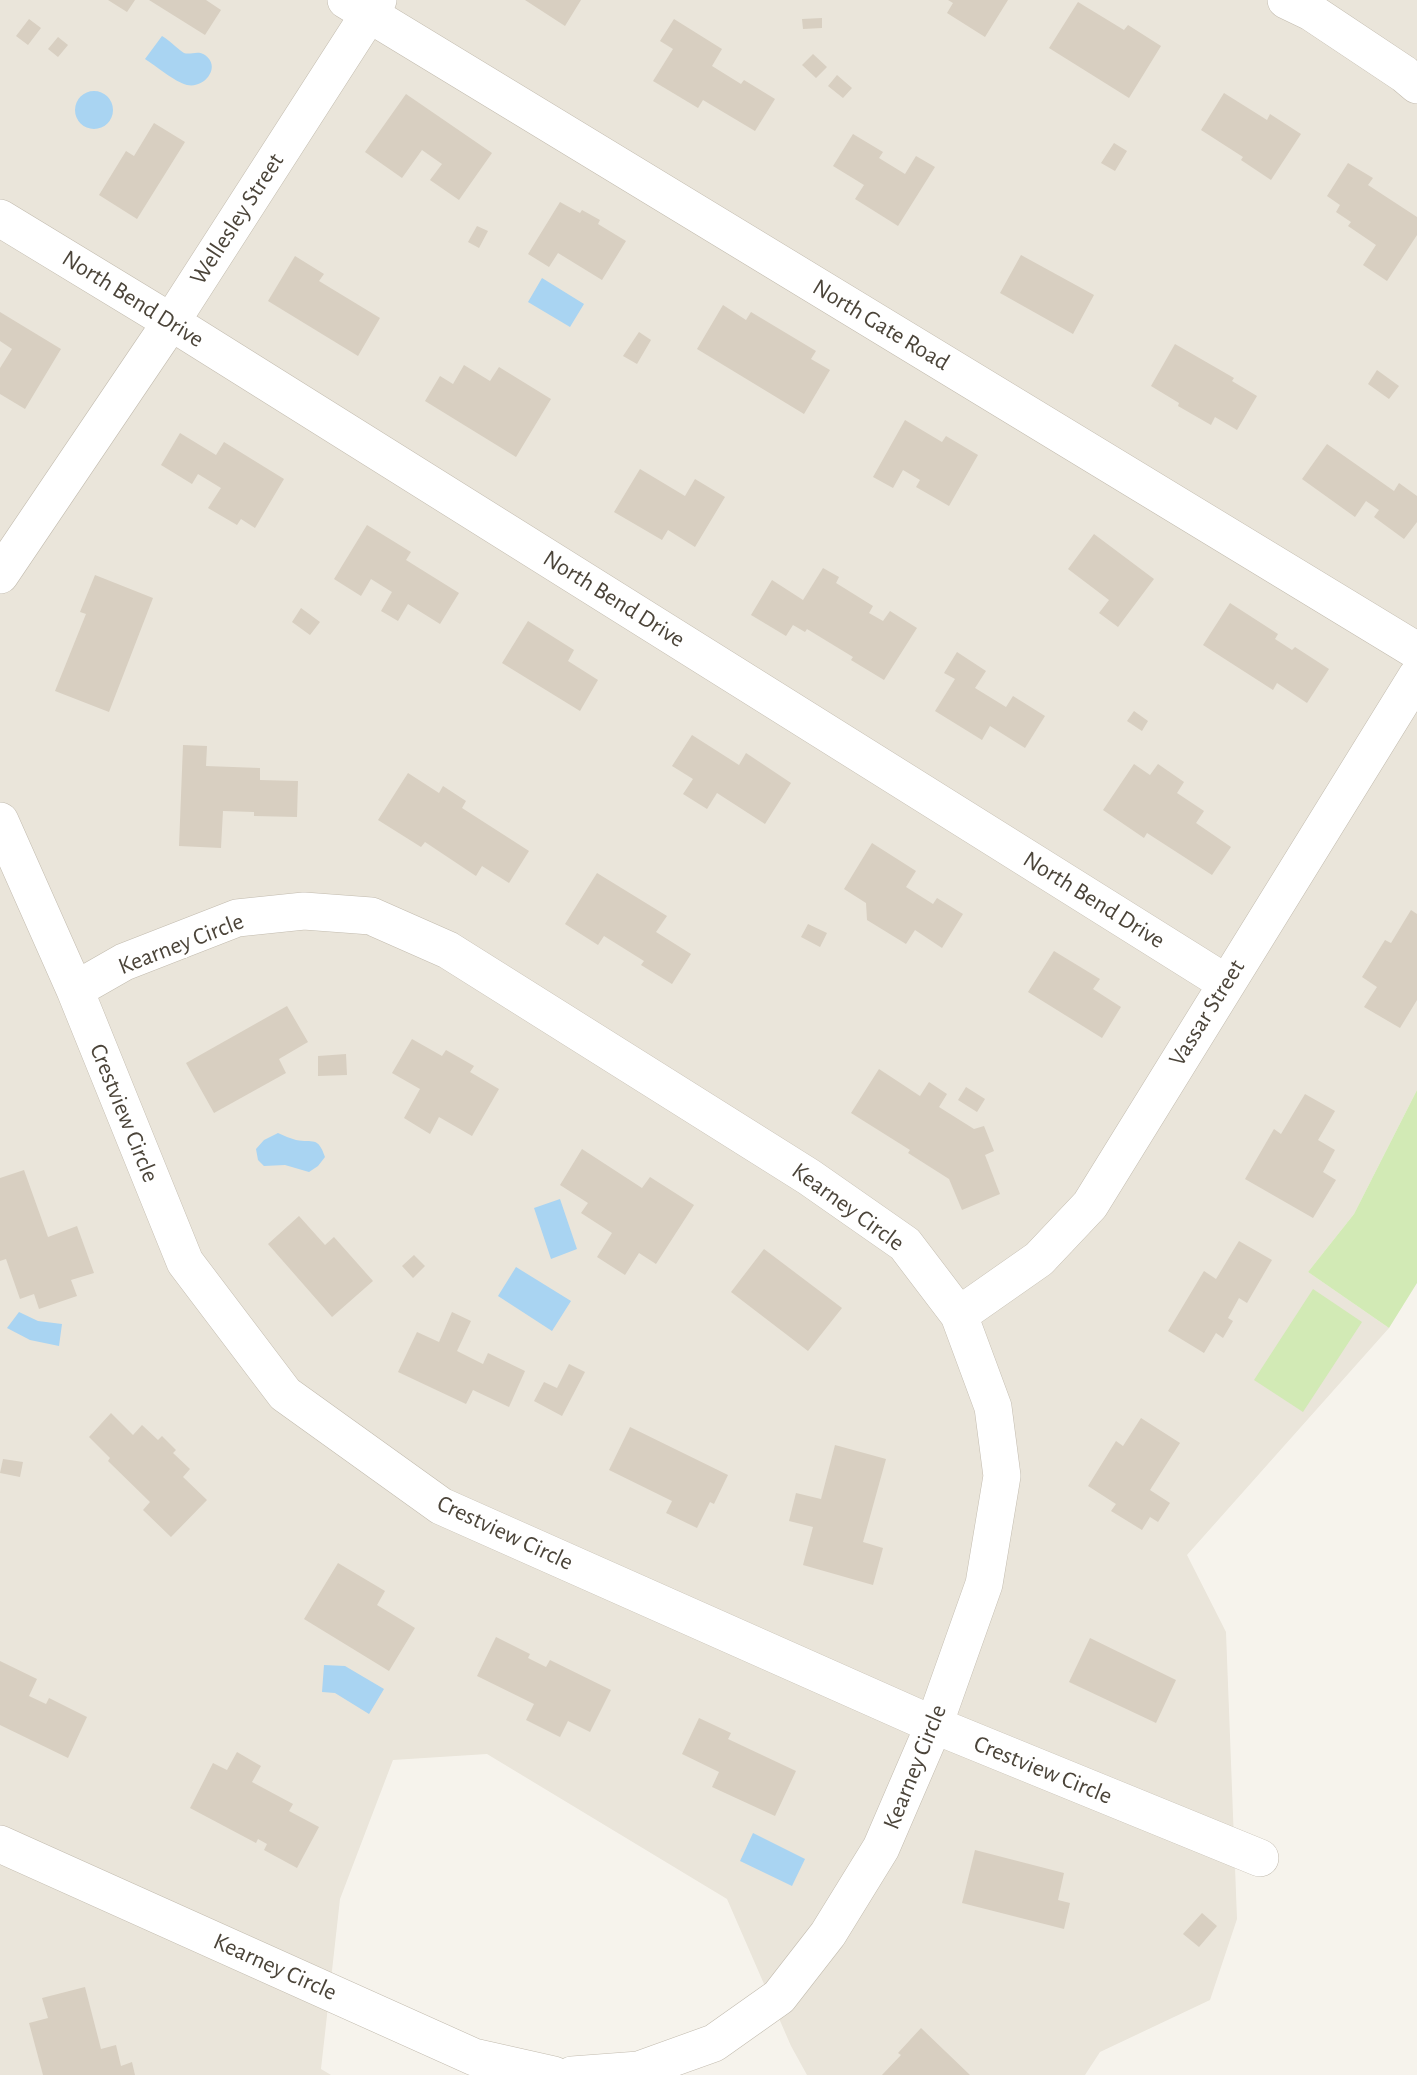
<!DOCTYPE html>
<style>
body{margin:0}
canvas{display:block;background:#f6f3ec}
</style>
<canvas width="1417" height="2075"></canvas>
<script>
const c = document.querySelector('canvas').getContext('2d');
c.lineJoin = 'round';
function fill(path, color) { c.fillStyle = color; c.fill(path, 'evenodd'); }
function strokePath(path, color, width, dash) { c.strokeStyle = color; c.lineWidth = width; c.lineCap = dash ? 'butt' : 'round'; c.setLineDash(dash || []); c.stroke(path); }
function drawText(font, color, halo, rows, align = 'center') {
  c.font = font + ' "Alegreya Sans",sans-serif'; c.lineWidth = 6; c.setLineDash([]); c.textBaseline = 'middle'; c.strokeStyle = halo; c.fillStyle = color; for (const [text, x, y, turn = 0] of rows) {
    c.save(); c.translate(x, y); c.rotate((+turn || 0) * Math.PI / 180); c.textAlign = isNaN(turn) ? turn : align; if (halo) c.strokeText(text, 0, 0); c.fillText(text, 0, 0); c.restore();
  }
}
fill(new Path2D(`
 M0 0H1417V1090L1354 1214 1308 1272 1389 1328 1187 1555 1226 1632 1237 1919 1210 2000 1100 2052 1085 2075H807L791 2046 727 1899 487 1754 393 1760 340 1899 321 2069 331 2075H0Z`), '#eae5da');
fill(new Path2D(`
 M1417 1090V1283L1389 1328 1308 1272 1354 1214Z
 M1313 1289 1362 1322 1303 1412 1254 1380Z`), '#d2eab5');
fill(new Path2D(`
 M162 36C169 40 180 51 184 53 191 55 198 50 205 55 222 67 204 89 187 85 175 82 156 66 145 59Z
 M75 110a19 19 0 1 1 38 0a19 19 0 1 1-38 0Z
 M542 278 584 304 570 327 528 302Z
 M278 1133C284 1136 290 1138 296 1140 313 1143 318 1136 325 1157L318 1166 309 1172 285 1165 264 1166 258 1160 256 1149 264 1140Z
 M560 1199 577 1249 551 1259 534 1208Z
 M516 1267 571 1301 552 1331 498 1296Z
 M19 1312 38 1321 62 1324 59 1346 30 1340 7 1328Z
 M324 1665 345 1666 384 1689 369 1714 335 1693 322 1692Z
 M753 1833 805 1859 792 1886 740 1861Z`), '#a9d4f2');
fill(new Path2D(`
 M108 0H135L127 12Z
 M149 0H206L221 10 205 35Z
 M525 0H581L565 26Z
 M948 0H1008L985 37 947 13 953 3Z
 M1078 2 1124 30 1128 25 1161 46 1129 98 1049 48Z
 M822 18V28L803 29 802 19Z
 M29 19 41 28 28 45 16 36Z
 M674 19 722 49 712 66 741 84 744 80 775 99 755 131 703 100 698 108 653 81 673 49 660 41Z
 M58 37 68 45 58 57 48 49Z
 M813 54 827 67 816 78 802 65Z
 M837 75 852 88 843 98 828 86Z
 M1224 93 1267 120 1270 114 1301 134 1271 180 1241 160 1243 157 1201 130Z
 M406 94 492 153 459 200 430 180 442 164 422 150 402 178 365 152Z
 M154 123 185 142 137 219 99 195 126 151 134 156Z
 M853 134 883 152 879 158 905 174 916 156 935 167 898 226 855 199 864 185 833 166Z
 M1114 143 1127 151 1115 171 1101 163Z
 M1348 163 1373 178 1368 185 1417 217V235L1387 281 1363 265 1376 245 1348 226 1351 222 1336 212 1340 205 1327 196Z
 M560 202 580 213 582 210 600 220 598 224 626 241 602 280 558 253 549 267 528 254Z
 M477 226 488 231 479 248 468 242Z
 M1021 255 1094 295 1073 334 1000 293Z
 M295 256 324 274 319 281 380 318 358 356 268 301Z
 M723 305 746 320 751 312 816 351 811 359 830 370 804 414 697 349Z
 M0 312 61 349 25 409 0 394V368L12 349 0 341Z
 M639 332 651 340 637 364 623 356Z
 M1175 344 1234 378 1232 381 1257 396 1237 430 1215 417 1211 425 1178 406 1179 403 1151 386Z
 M464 365 490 381 499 367 551 399 516 457 425 401 440 376 453 384Z
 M1377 370 1399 386 1389 399 1368 384Z
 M905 420 942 442 946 436 978 455 949 506 916 487 920 480 903 470 893 488 873 477Z
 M180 433 216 455 224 442 284 479 255 528 241 519 237 525 208 508 221 488 198 474 192 484 161 465Z
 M1327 444 1394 491 1399 483 1417 496V522L1404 539 1374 517 1379 510 1366 501 1355 517 1302 479Z
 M640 469 685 496 695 479 725 497 695 547 668 530 662 540 614 512Z
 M367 525 411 552 406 560 459 593 440 624 408 604 398 621 381 611 392 592 371 579 361 596 334 579Z
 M1094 534 1154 579 1118 627 1099 613 1109 600 1068 569Z
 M823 568 839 577 836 583 873 606 869 613 883 621 890 611 917 628 884 680 851 660 853 657 807 629 805 632 793 625 786 636 751 615 772 580 803 600Z
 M95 575 153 598 109 712 55 691 86 614 80 612Z
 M1230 603 1278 634 1275 639 1292 650 1295 647 1329 669 1307 703 1277 683 1273 690 1203 645Z
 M301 608 320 622 310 635 292 622Z
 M528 621 574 650 568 661 598 680 580 711 502 663Z
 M957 652 986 671 975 688 1006 707 1013 696 1045 716 1025 748 990 726 982 740 935 711 955 679 944 673Z
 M1134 711 1148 721 1142 731 1127 721Z
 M692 735 739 765 746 753 791 783 765 824 717 793 707 809 683 794 693 779 672 766Z
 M183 745 207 746 206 766 260 768V780L298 781 297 817 254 816V812L223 811 221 848 179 846Z
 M1134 764 1150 775 1158 764 1184 782 1177 793 1204 811 1196 823 1231 847 1212 875 1147 833 1144 838 1103 810Z
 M408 773 439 793 443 786 466 801 462 808 529 851 509 883 482 866 476 876 425 842 421 847 378 820Z
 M872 843 916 871 906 887 933 904 937 898 963 914 942 948 915 930 906 944 867 920 866 903 844 889Z
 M597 873 667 916 656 932 691 954 672 984 641 965 644 961 604 936 598 945 565 924Z
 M1411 910 1417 914V1000L1400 1028 1364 1007 1377 987 1362 977 1385 940 1391 943Z
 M808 924 827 933 820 947 801 937Z
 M1054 951 1100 979 1093 989 1121 1007 1102 1038 1028 992Z
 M287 1006 308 1042 279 1059 286 1073 214 1113 186 1063Z
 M412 1039 442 1056 446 1050 474 1066 470 1072 499 1089 472 1136 439 1117 430 1134 404 1118 420 1089 392 1073Z
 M346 1054 347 1075 318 1076V1056Z
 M879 1069 920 1096 929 1082 947 1094 939 1107 974 1129 984 1126 994 1151 985 1155 1000 1194 962 1210 949 1179 908 1153 910 1150 851 1113Z
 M966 1087 985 1099 977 1112 958 1100Z
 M1305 1094 1335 1111 1318 1140 1335 1150 1323 1172 1336 1180 1313 1218 1245 1179 1274 1129 1281 1134Z
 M582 1149 642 1188 650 1177 694 1205 656 1264 639 1253 625 1275 597 1257 612 1233 581 1213 588 1203 560 1185Z
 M24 1170 48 1237 77 1226 94 1273 71 1280 77 1296 39 1309 34 1294 20 1299 6 1259 0 1261V1178Z
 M299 1216 325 1245 334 1237 373 1281 332 1317 268 1244Z
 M1239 1241 1272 1260 1247 1303 1239 1298 1228 1318 1233 1321 1223 1338 1216 1333 1204 1353 1168 1331 1204 1271 1216 1279Z
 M764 1249 842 1308 808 1351 731 1292Z
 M414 1255 425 1266 413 1278 402 1266Z
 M452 1312 471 1321 457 1351 483 1364 488 1353 525 1371 509 1407 473 1390 466 1404 398 1372 417 1332 439 1342Z
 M569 1364 585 1372 562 1416 534 1401 544 1382 557 1388Z
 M111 1413 133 1435 142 1425 158 1440 162 1436 176 1450 173 1453 190 1469 183 1477 207 1500 171 1537 143 1510 150 1502 108 1461 110 1458 89 1437Z
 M1141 1418 1180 1443 1150 1490 1170 1503 1158 1522 1150 1517 1142 1530 1111 1511 1116 1504 1088 1486 1116 1441 1123 1446Z
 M630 1427 728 1475 714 1504 710 1502 697 1528 666 1513 672 1501 609 1470Z
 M835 1445 886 1459 863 1542 883 1548 873 1585 803 1565 813 1527 789 1521 796 1493 821 1499Z
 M3 1459 23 1462 20 1477 0 1473Z
 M338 1563 385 1591 377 1605 415 1628 389 1671 304 1619Z
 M496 1637 530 1654 528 1658 546 1667 550 1660 611 1690 590 1732 568 1721 560 1737 526 1720 534 1704 477 1676Z
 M1090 1638 1176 1680 1156 1723 1069 1682Z
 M0 1661 37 1679 29 1696 46 1704 49 1698 87 1717 68 1758 0 1725Z
 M699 1718 731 1733 728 1739 796 1771 775 1816 712 1787 719 1772 682 1754Z
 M237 1752 261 1766 252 1782 293 1804 289 1811 319 1827 297 1868 264 1850 267 1844 258 1839 256 1843 190 1808 213 1763 227 1770Z
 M975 1850 1064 1873 1058 1900 1070 1903 1064 1929 962 1903Z
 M1202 1913 1217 1926 1199 1947 1183 1934Z
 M85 1987 101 2049 116 2045 121 2066 132 2062 135 2075H43L29 2023 48 2018 42 1998Z
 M921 2028 970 2075H882L901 2055 898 2053Z`), '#d8cfc1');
const street = new Path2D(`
 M346 0 1417 651
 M1286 0 1311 12 1404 74 1417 85
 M0 218 171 322 1226 983
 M0 575 171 322 378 0
 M0 821 75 990 185 1262 285 1394 441 1506 934 1725 1260 1858
 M75 990 124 962 237 918 304 911 371 916 448 950 809 1177 905 1244 959 1315 993 1407 1002 1476 984 1584 934 1725 881 1848 828 1934 779 1997 714 2043 639 2070 572 2075
 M959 1315 1039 1259 1090 1205 1417 676
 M0 1844 474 2057 554 2075`);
strokePath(street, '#c2bbae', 38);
strokePath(street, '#fff', 37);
drawText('24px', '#4b4439', '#fff', [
 ["Wellesley Street",237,219,-57],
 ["North Bend Drive",133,299,32],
 ["North Gate Road",881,325,31],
 ["North Bend Drive",614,599,32],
 ["North Bend Drive",1094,900,32],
 ["Kearney Circle",181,944,-21],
 ["Vassar Street",1207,1013,-58],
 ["Crestview Circle",124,1113,68],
 ["Kearney Circle",848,1207,36],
 ["Crestview Circle",505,1533,25],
 ["Kearney Circle",915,1767,-68],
 ["Crestview Circle",1043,1770,22],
 ["Kearney Circle",275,1967,24]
]);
</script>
